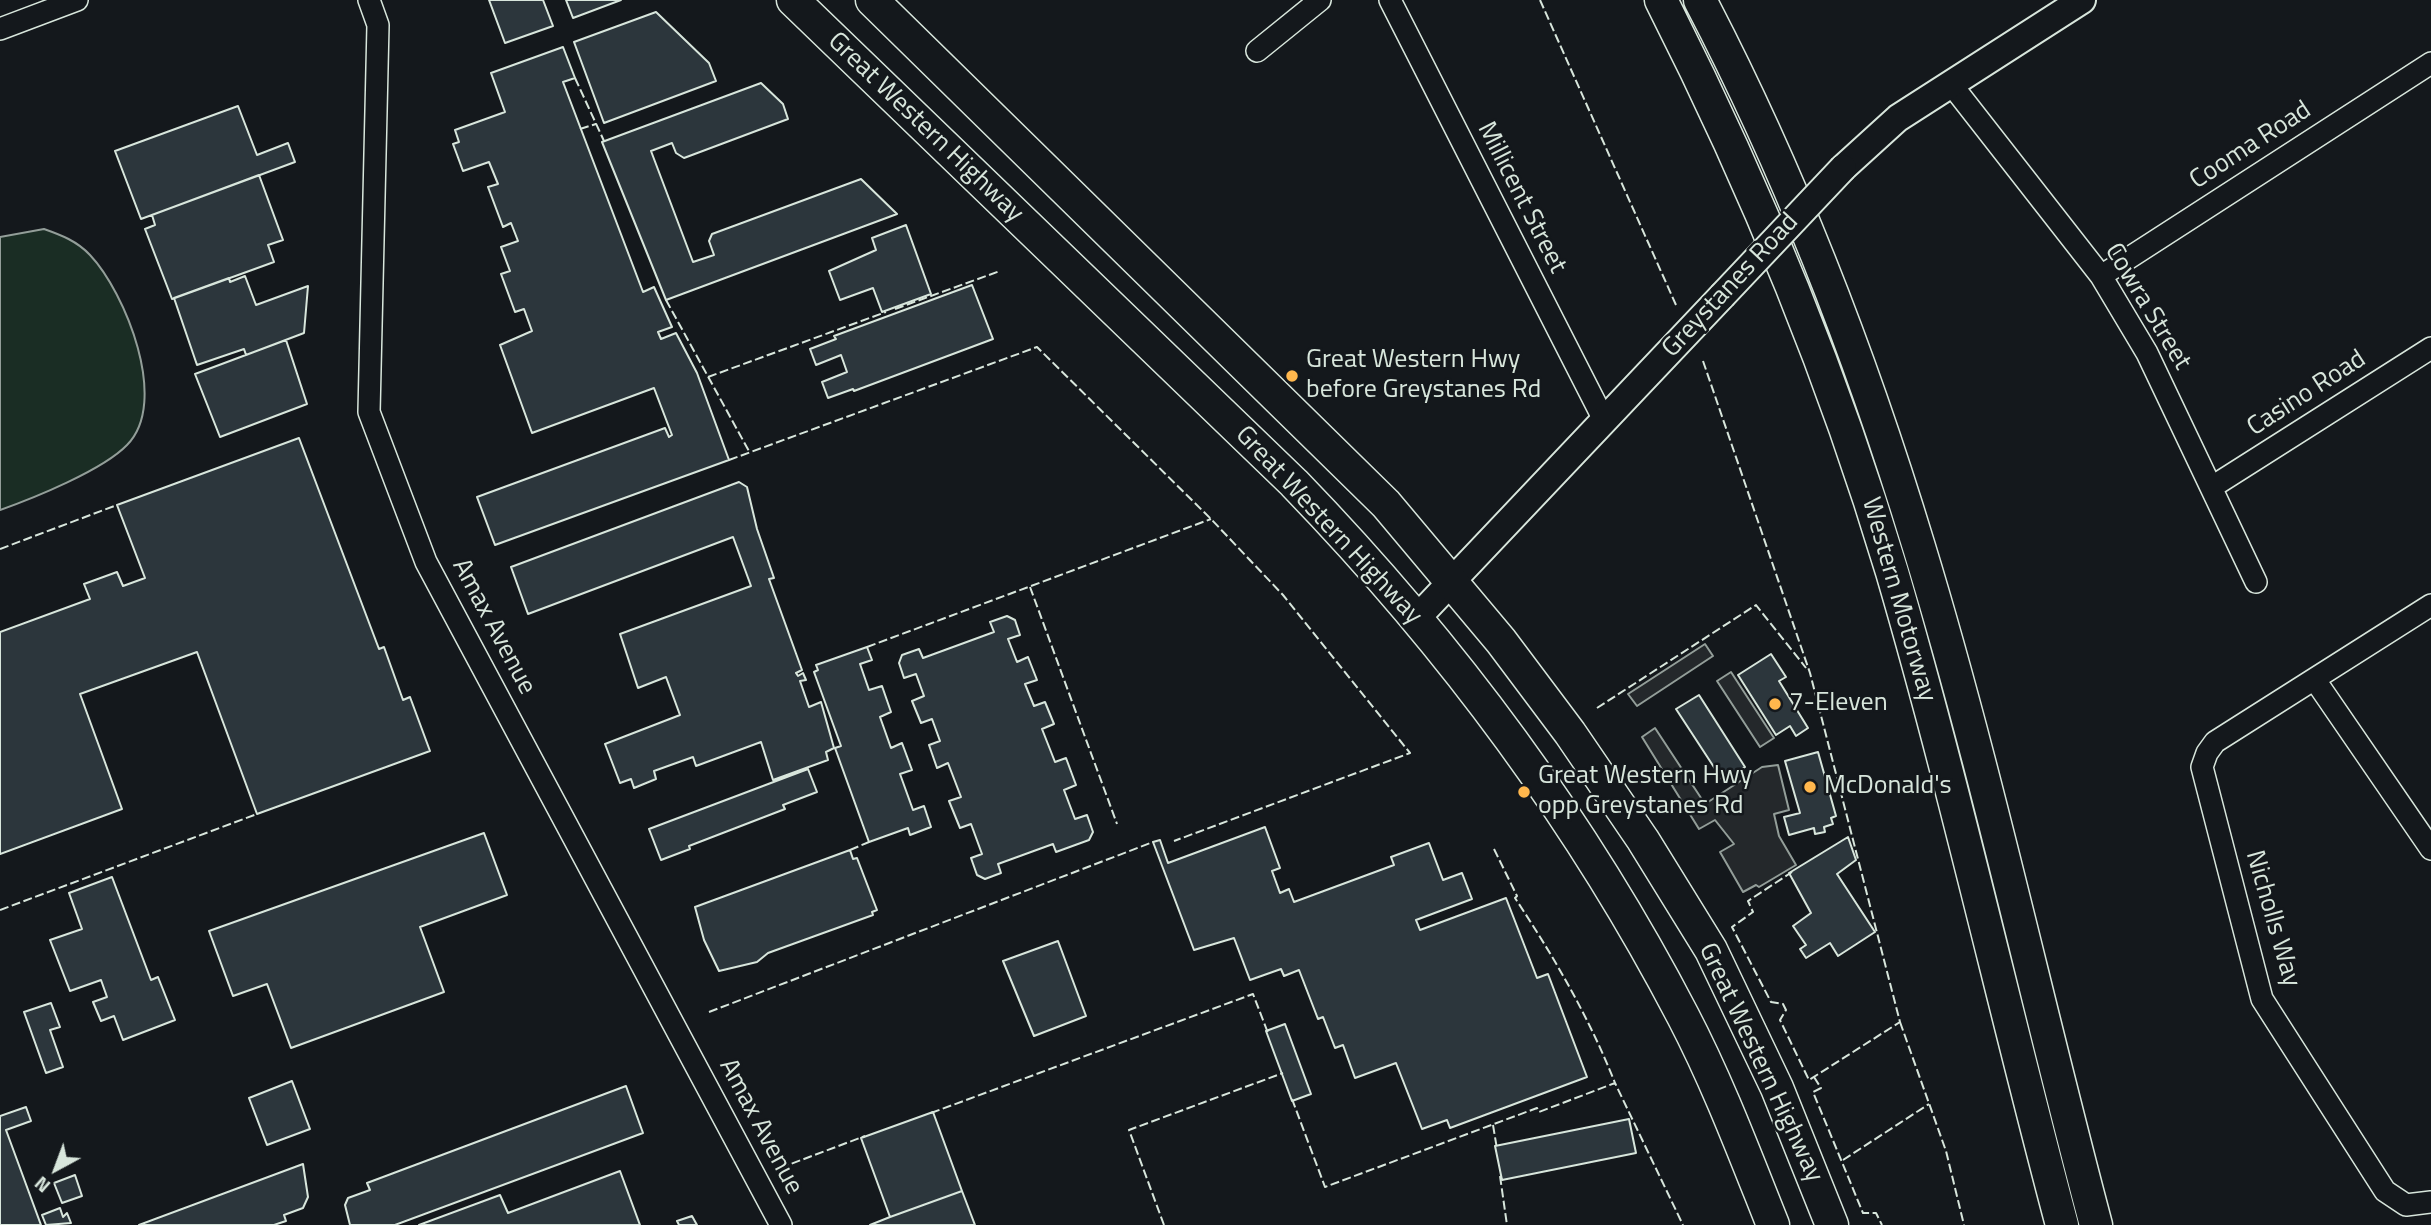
<!DOCTYPE html>
<style>
body{margin:0}
#map{position:relative;width:2431px;height:1225px;overflow:hidden;background:#14181c;font-family:"Titillium Web",sans-serif}
canvas{display:block}
.north{position:absolute;left:21px;top:1134px;width:70px;height:70px;-webkit-text-stroke:5px #14181c;paint-order:stroke;rotate:221deg;font-size:19px;font-weight:700;line-height:28px;text-align:center;color:#d8e6dc}
.north::after{content:'';display:block;margin:auto;width:24px;height:32px;background:#d8e6dc;clip-path:polygon(50% 0,100% 100%,50% 72%,0 100%)}
</style>
<div id="map">
<canvas width="2431" height="1225"></canvas>
<div class="north">N</div>
</div>
<script>
const c = document.querySelector('canvas').getContext('2d');
c.lineJoin = 'round';
function fill(path, color) { c.fillStyle = color; c.fill(path, 'evenodd'); }
function strokePath(path, color, width, dash) { c.strokeStyle = color; c.lineWidth = width; c.lineCap = dash ? 'butt' : 'round'; c.setLineDash(dash || []); c.stroke(path); }
function drawText(font, color, halo, rows, align = 'center') {
  c.font = font + ' "Titillium Web",sans-serif'; c.lineWidth = 5; c.setLineDash([]); c.textBaseline = 'middle'; c.strokeStyle = halo; c.fillStyle = color; for (const [text, x, y, turn = 0] of rows) {
    c.save(); c.translate(x, y); c.rotate((+turn || 0) * Math.PI / 180); c.textAlign = isNaN(turn) ? turn : align; if (halo) c.strokeText(text, 0, 0); c.fillText(text, 0, 0); c.restore();
  }
}
const green = new Path2D(`
 M44 229C61 235 77 241 90 255 125 292 170 402 127 445 103 470 34 498 0 510V237Z`);
fill(green, '#1a2d24');
strokePath(green, '#939e99', 2);
const parking = new Path2D(`
 M1705 644 1713 656 1637 706 1628 694Z
 M1731 672 1774 738 1760 747 1717 681Z
 M1655 728 1705 804 1762 767 1778 765 1789 810 1774 814 1779 836 1796 865 1759 887 1756 885 1743 892 1720 852 1734 844 1715 820 1699 829 1642 737Z`);
fill(parking, '#24282b');
strokePath(parking, '#939e99', 2);
const building = new Path2D(`
 M489 0H543L553 26 505 43Z
 M566 0H621L573 18Z
 M656 12 709 63 716 81 604 123 574 42Z
 M563 47 575 78 563 82 643 292 654 287 672 327 658 332 661 339 676 333 697 373 729 460 495 545 477 497 665 428 669 437 672 435 654 388 532 433 500 345 532 331 524 309 515 312 501 274 510 271 501 247 518 241 511 223 503 227 488 187 498 184 489 162 463 171 453 144 459 142 455 130 505 112 491 73Z
 M761 83 783 104 788 119 684 158 676 153 672 143 651 151 693 262 714 255 709 241 712 234 861 179 897 214 666 300 602 142Z
 M238 106 257 155 288 143 295 162 141 219 115 151Z
 M259 175 283 240 268 245 274 262 172 299 145 229 155 225 152 215Z
 M906 225 931 294 882 312 873 288 840 300 829 271 876 250 872 238Z
 M245 276 256 305 308 286 304 333 246 355 244 349 197 365 174 298 229 278 230 282Z
 M972 285 993 339 854 391 853 389 828 398 822 382 847 372 841 355 816 365 810 349 836 339 834 336Z
 M286 340 307 404 220 437 195 374Z
 M299 438 379 649 384 647 403 700 410 697 430 751 257 814 197 652 80 694 122 809 0 854V632L90 599 84 584 117 572 123 586 145 578 117 505Z
 M739 482 747 487 757 529 774 578 769 579 802 670 796 673 798 676 803 673 806 680 800 681 809 707 821 702 834 748 826 752 828 760 773 780 761 742 696 766 693 757 654 771 656 779 634 788 631 779 620 783 605 744 680 715 666 677 638 688 620 634 751 586 733 537 528 614 511 567Z
 M1007 616 1015 620 1020 635 1008 639 1017 662 1028 657 1037 680 1025 684 1034 706 1045 702 1054 724 1042 729 1055 762 1066 758 1076 785 1064 790 1075 819 1087 815 1093 832 1089 840 1056 852 1053 844 998 864 1001 873 985 879 977 875 971 858 982 854 971 824 960 828 949 801 961 797 948 763 937 768 929 745 940 741 932 719 921 723 912 701 924 696 916 674 904 678 899 663 902 655 919 649 923 658 994 632 990 622Z
 M867 647 872 660 860 664 869 690 882 686 891 712 880 717 891 748 902 743 912 770 900 774 913 810 924 806 931 827 910 835 908 828 869 842 835 748 841 746 814 672 818 670 816 665Z
 M1771 654 1786 677 1779 681 1808 728 1796 736 1790 726 1776 735 1738 675Z
 M1699 695 1745 767 1723 781 1676 709Z
 M1818 752 1836 816 1831 818 1833 824 1824 827 1825 832 1815 834 1814 828 1789 835 1784 817 1800 813 1785 761Z
 M808 769 817 792 783 805 785 809 689 846 690 849 661 860 649 829Z
 M1265 827 1280 868 1272 871 1280 893 1289 889 1294 902 1394 865 1391 857 1429 843 1443 880 1462 873 1472 899 1416 920 1420 930 1506 898 1537 978 1548 974 1587 1077 1450 1128 1447 1120 1422 1129 1396 1063 1355 1078 1343 1045 1335 1048 1323 1017 1318 1019 1299 970 1284 976 1281 969 1250 980 1234 938 1194 950 1153 842 1160 840 1168 863Z
 M484 833 507 895 420 927 444 992 291 1048 267 984 233 996 209 931Z
 M1848 837 1856 860 1837 874 1875 932 1838 956 1830 943 1806 958 1800 949 1806 945 1793 926 1811 913 1789 873Z
 M850 850 853 859 857 858 877 910 872 912 873 915 768 953 757 962 719 971 704 940 695 907Z
 M112 877 151 980 158 977 175 1020 123 1040 114 1016 101 1021 93 1002 107 997 101 980 70 991 50 940 82 929 69 893Z
 M1058 941 1086 1016 1034 1036 1003 961Z
 M51 1003 60 1027 50 1030 63 1067 46 1073 24 1012Z
 M1285 1024 1311 1094 1292 1101 1266 1031Z
 M292 1081 310 1129 267 1145 249 1098Z
 M626 1086 643 1133 395 1225H350L345 1205 348 1198 370 1190 367 1183Z
 M26 1107 31 1121 6 1130 41 1225H0V1116Z
 M933 1112 962 1191 890 1217 861 1138Z
 M1629 1119 1636 1153 1502 1180 1495 1146Z
 M303 1164 308 1197 303 1208 284 1215 286 1221 274 1225H139Z
 M620 1171 640 1225H419L500 1195 508 1213Z
 M75 1175 82 1196 62 1203 54 1183Z
 M962 1191 975 1225H870L890 1217Z
 M60 1208 63 1217 67 1213 71 1223 46 1225 42 1215Z
 M692 1216 697 1225H679L677 1221Z`);
fill(building, '#2c363c');
strokePath(building, '#d8e6dc', 2);
const minor = new Path2D(`
 M369 0 378 25 369 412 426 562 781 1225
 M1390 0 1604 420
 M0 29 77 0
 M1257 51 1320 0
 M1951 84 2101 276 2147 353 2256 582
 M2101 276 2431 63
 M2212 487 2431 348
 M2431 605 2215 742 2207 753 2202 767 2262 999 2385 1191 2406 1205 2431 1202
 M2315 680 2431 849`);
const major = new Path2D(`
 M1843 168 1898 118 2082 0
 M1417 618 1722 296`);
const highway = new Path2D(`
 M793 0 1294 483C1447 641 1581 820 1683 1016 1718 1083 1745 1155 1773 1225
 M872 0 1386 504 1501 641 1570 733 1643 840 1711 950 1777 1088 1832 1225
 M1661 0C1754 183 1833 375 1892 572 1955 787 2004 1008 2062 1225
 M1700 0C1791 174 1862 359 1919 547 1987 770 2036 1000 2096 1225`);
strokePath(minor, '#d8e6dc', 24);
strokePath(major, '#d8e6dc', 30);
strokePath(highway, '#d8e6dc', 35);
strokePath(minor, '#14181c', 21);
strokePath(major, '#14181c', 26);
strokePath(highway, '#14181c', 32);
const majorBridge = new Path2D(`
 M1722 296 1843 168`);
strokePath(majorBridge, '#d8e6dc', 30, []);
strokePath(majorBridge, '#14181c', 26);
strokePath(new Path2D(`
 M1540 0 1676 305
 M575 78 604 141
 M580 129 596 124
 M666 300 750 453
 M895 309 1000 271
 M1703 361 1810 673 1900 1022 1809 1080 1780 1020 1786 1010 1783 1004 1771 1002 1732 927 1753 912 1748 901 1792 872
 M708 377 886 312
 M729 460 1037 347 1211 519 1283 595 1410 753 1174 841
 M0 549 117 505
 M1030 587 1117 824
 M867 647 1211 519
 M1597 708 1756 605 1806 668
 M1494 849 1517 896 1515 898C1554 957 1589 1017 1615 1083
 M850 850 869 842
 M0 910 257 814
 M709 1012 1153 842
 M1900 1022 1946 1151 1964 1225
 M1814 1077 1821 1088 1813 1092 1863 1213H1876L1882 1225
 M1292 1099 1325 1187 1537 1108 1539 1112 1615 1083 1683 1225
 M931 1113 1253 994 1268 1033
 M1493 1125 1497 1149
 M1843 1160 1929 1104
 M780 1168 865 1136
 M1500 1176 1507 1225
 M1164 1225 1129 1130 1283 1073`), '#d8e6dc', 2, [9, 3.5]);
for (const [x, y, r, color] of [
 [1292,376,7,"#ffb74d"],
 [1775,704,7,"#ffb74d"],
 [1810,787,7,"#ffb74d"],
 [1524,792,7,"#ffb74d"]
]) { const dot = new Path2D(); dot.arc(x, y, r, 0, 2 * Math.PI); c.fillStyle = color; c.fill(dot); strokePath(dot, '#14181c', 2.5); }
drawText('26px', '#d8e6dc', '#14181c', [
 ["Great Western Highway",925,128,44],
 ["Cooma Road",2251,146,-33],
 ["Millicent Street",1521,198,63],
 ["Greystanes Road",1731,286,-47],
 ["Cowra Street",2147,307,59],
 ["Casino Road",2307,394,-33],
 ["Great Western Highway",1328,526,47],
 ["Western Motorway",1898,600,74],
 ["Amax Avenue",493,627,62],
 ["Nicholls Way",2272,919,74],
 ["Great Western Highway",1760,1063,65],
 ["Amax Avenue",760,1127,62]
]);
drawText('26px', '#d8e6dc', '#14181c', [
 ["Great Western Hwy",1306,361],
 ["before Greystanes Rd",1306,391],
 ["7-Eleven",1789,704],
 ["Great Western Hwy",1538,777],
 ["opp Greystanes Rd",1538,807],
 ["McDonald's",1824,787]
], 'left');
</script>
